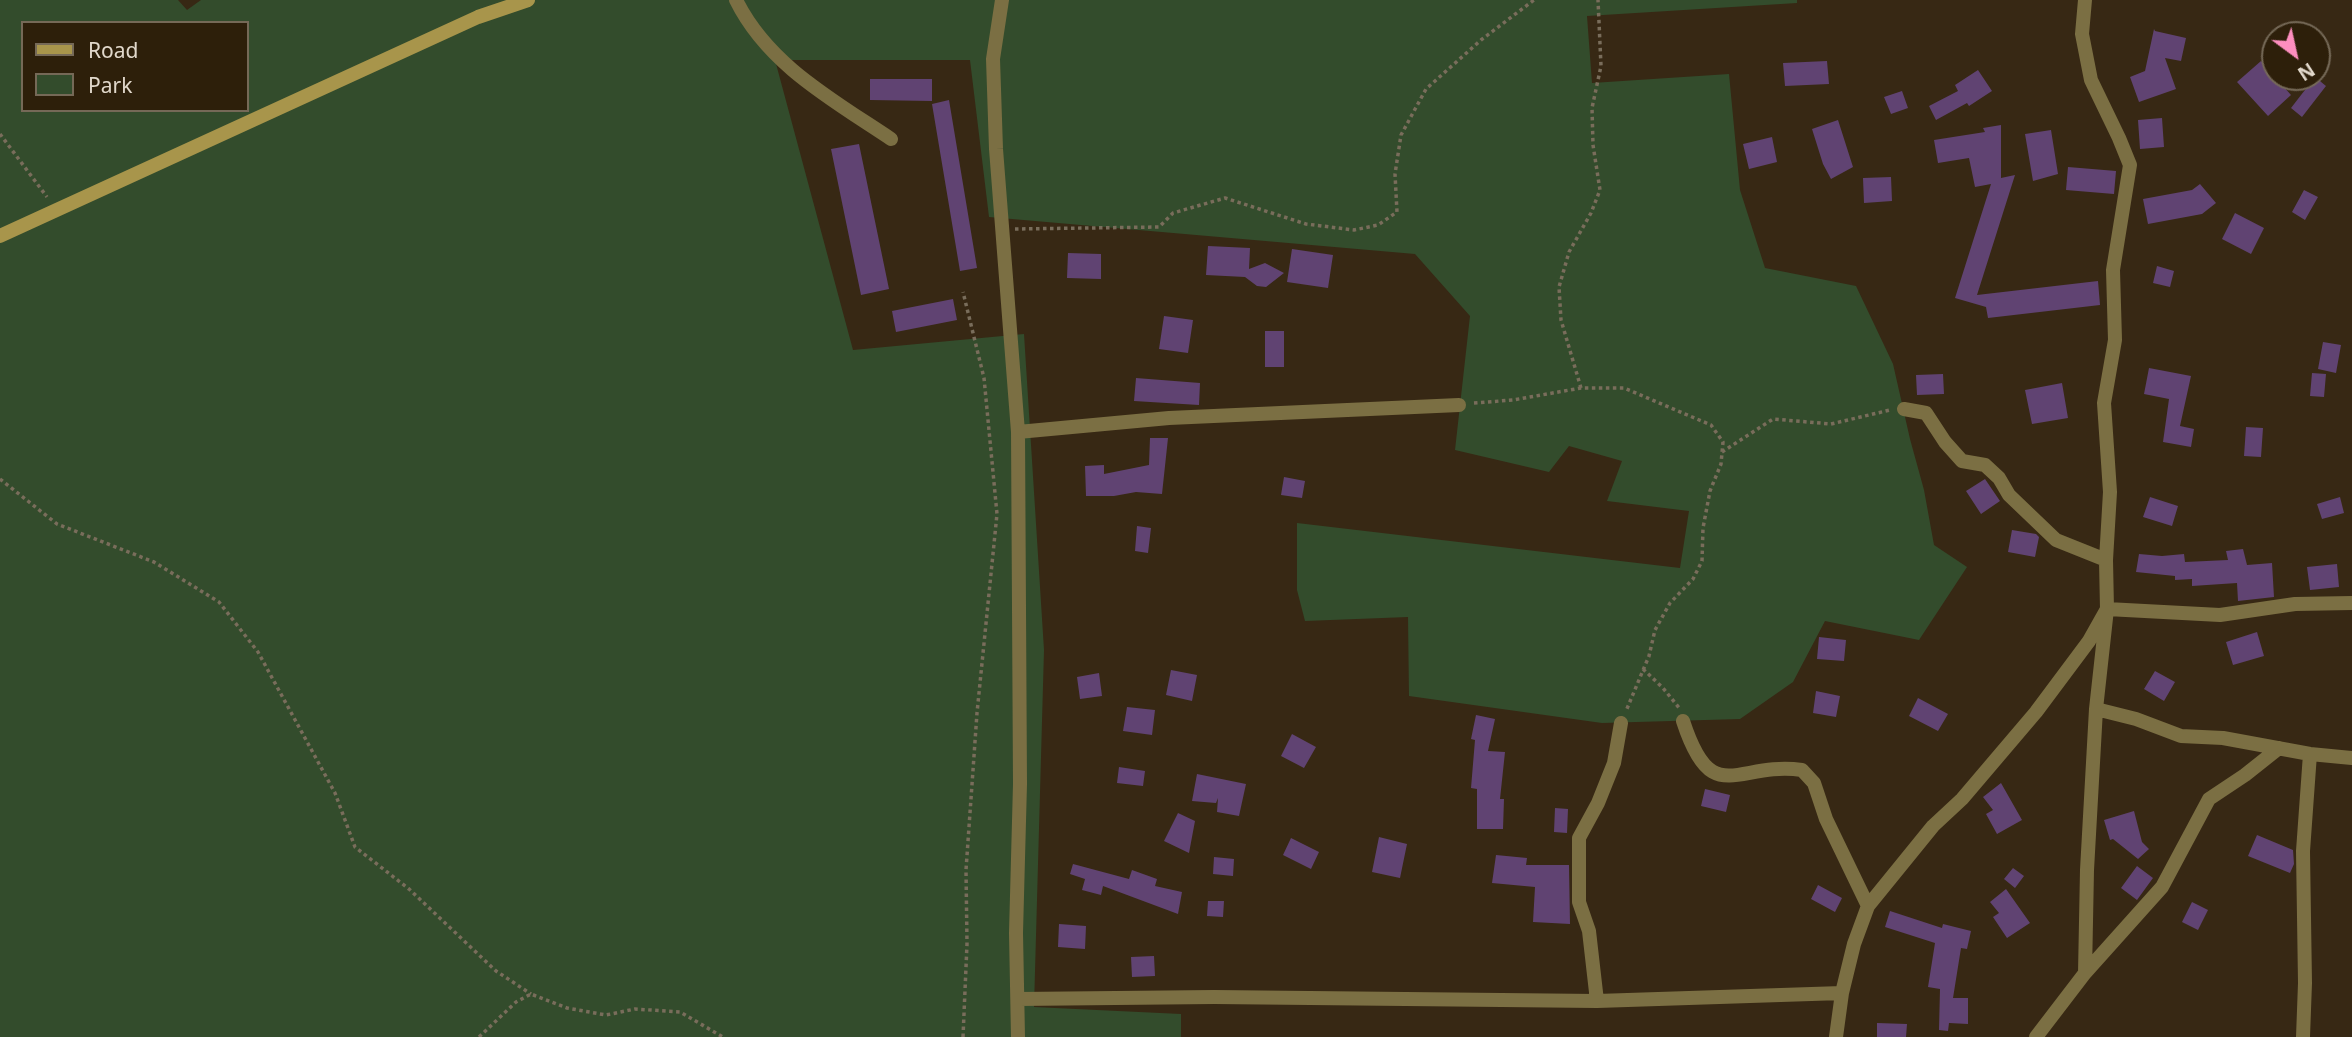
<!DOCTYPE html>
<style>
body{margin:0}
#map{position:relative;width:2352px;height:1037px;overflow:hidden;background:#372814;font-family:"Noto Sans",sans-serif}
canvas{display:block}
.legend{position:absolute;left:21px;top:21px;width:228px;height:91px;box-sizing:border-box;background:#2d1f0a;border:2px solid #756957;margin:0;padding:9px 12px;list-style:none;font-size:21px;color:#e1d8cb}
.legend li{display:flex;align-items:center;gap:14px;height:35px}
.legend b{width:35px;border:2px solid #756957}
.north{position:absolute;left:2261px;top:21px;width:70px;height:70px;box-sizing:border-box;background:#2d1f0a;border:2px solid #756957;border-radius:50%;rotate:147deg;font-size:19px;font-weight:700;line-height:28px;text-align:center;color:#e1d8cb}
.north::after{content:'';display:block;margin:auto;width:24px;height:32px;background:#fd8ebf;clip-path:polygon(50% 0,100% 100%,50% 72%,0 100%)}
</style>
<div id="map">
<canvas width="2352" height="1037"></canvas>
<ul class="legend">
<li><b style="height:9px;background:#a8954b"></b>Road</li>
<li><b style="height:19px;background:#334c2c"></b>Park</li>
</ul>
<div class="north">N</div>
</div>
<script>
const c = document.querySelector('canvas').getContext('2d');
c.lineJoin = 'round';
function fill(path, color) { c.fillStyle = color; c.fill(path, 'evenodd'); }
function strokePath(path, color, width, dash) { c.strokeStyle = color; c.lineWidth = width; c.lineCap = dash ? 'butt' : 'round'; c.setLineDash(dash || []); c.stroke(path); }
fill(new Path2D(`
 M0 0H178L187 10 201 0H1797V3L1587 16 1592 83 1729 74 1740 190 1765 268 1856 286 1893 364 1910 439 1924 490 1934 545 1967 567 1919 640 1825 621 1793 682 1740 719 1602 723 1409 696 1408 617 1305 621 1297 590V523L1680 568 1689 511 1607 501 1622 461 1569 446 1549 472 1455 450 1470 316 1415 254 989 217 970 60H775L853 350 1024 334 1044 650 1034 1007 1181 1014V1037H0ZM23 23H247V110H23Z`), '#334c2c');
fill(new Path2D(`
 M2154 29 2155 31 2186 38 2181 61 2165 58 2176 89 2139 102 2130 77 2145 71Z
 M1827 61 1829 84 1785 86 1783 63Z
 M2261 61 2291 95 2268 116 2237 82Z
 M1978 70 1992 91 1969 106 1967 103 1936 120 1929 106 1958 91 1955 85Z
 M2315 77 2326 86 2302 117 2291 108Z
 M870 79H932V101L870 100Z
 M1902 91 1908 108 1891 114 1884 97Z
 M949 100 977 268 960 271 932 104Z
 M2162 118 2164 147 2140 149 2138 120Z
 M1838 120 1853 167 1831 179 1823 164 1812 129Z
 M2001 125V178L2015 175 1977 295 2098 281 2100 305 1988 318 1986 307 1955 298 1991 184 1975 187 1969 158 1938 163 1934 140 1985 132 1983 128Z
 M2051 130 2058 174 2033 181 2025 134Z
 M1772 137 1777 162 1749 169 1743 144Z
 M859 144 889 289 861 295 831 149Z
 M2068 167 2116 171 2114 194 2066 190Z
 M1891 177 1892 201 1864 203 1863 178Z
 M2200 184 2216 203 2202 214 2148 224 2143 199 2192 190Z
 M2304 190 2318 197 2305 220 2292 212Z
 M2235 213 2264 228 2251 254 2222 239Z
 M1208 246 1250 248 1249 269 1265 263 1284 273 1266 287 1257 286 1245 277 1206 275Z
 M1292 249 1333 255 1328 288 1287 282Z
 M1068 253 1101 254V279L1067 278Z
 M2157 266 2174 271 2170 287 2153 283Z
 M953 299 957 320 896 332 892 311Z
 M1164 316 1193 320 1188 353 1159 349Z
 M1265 331H1284V367H1265Z
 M2323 342 2341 345 2336 373 2318 369Z
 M2149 368 2191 376 2180 426 2194 429 2191 447 2163 442 2169 399 2144 394Z
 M2312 373 2326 374 2324 397 2310 396Z
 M1943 374 1944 394 1917 395 1916 375Z
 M1136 378 1200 383 1199 405 1134 401Z
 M2062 383 2068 418 2032 424 2025 390Z
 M2246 427 2263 428 2261 457 2244 456Z
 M1150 438H1168L1162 494 1136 492 1114 496H1086L1085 466 1104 465V474L1149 465Z
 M1284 477 1305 481 1302 498 1281 495Z
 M1985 479 2000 501 1981 514 1966 491Z
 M2150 497 2178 506 2172 526 2143 517Z
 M2340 497 2344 513 2322 519 2317 504Z
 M1137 526 1151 528 1148 553 1135 551Z
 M2012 530 2036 534 2039 537 2035 557 2008 552Z
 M2243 549 2247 565 2272 563 2274 597 2238 601 2237 583 2192 586V579L2175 580V576L2136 572 2139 554 2162 556 2184 554 2185 562 2228 560 2226 551Z
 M2337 564 2339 587 2310 590 2307 567Z
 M2257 632 2264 656 2233 665 2226 642Z
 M1819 637 1846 640 1844 661 1817 659Z
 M1171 670 1197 675 1192 701 1166 695Z
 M2155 671 2175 682 2164 701 2144 689Z
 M1099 673 1102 696 1080 699 1077 677Z
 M1816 691 1840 696 1836 717 1813 713Z
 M1918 698 1948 714 1938 731 1909 716Z
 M1127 707 1155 710 1152 735 1123 731Z
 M1476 715 1495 719 1488 751 1505 752 1500 799H1504L1503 829H1477V789L1471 788 1475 740 1471 739Z
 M1292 734 1316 747 1304 768 1281 756Z
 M1119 767 1145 771 1143 786 1117 783Z
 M1197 774 1246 784 1239 816 1217 812 1218 798 1216 803 1192 801Z
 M2001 783 2022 820 1997 834 1986 814 1993 810 1983 797Z
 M1705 789 1730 795 1726 812 1701 806Z
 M1555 808 1568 809 1567 833 1554 832Z
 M2134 811 2142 842 2149 849 2138 859 2113 839 2110 840 2104 820Z
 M1178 813 1195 821 1189 853 1164 841Z
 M2257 835 2293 850 2294 864 2290 873 2248 856Z
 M1379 837 1407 844 1400 878 1372 872Z
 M1291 838 1319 852 1311 869 1283 855Z
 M1496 855 1527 858 1526 865H1569L1570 924 1533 922 1535 887 1492 883Z
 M1214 857 1234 859 1233 876 1213 874Z
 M1073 864 1129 879 1132 870 1157 879 1155 886 1182 892 1178 914 1103 886 1101 895 1082 890 1085 879 1070 874Z
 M2137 866 2153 878 2137 900 2121 888Z
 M2013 868 2024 876 2015 888 2004 879Z
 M1818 885 1842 898 1835 912 1811 899Z
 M2006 889 2030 923 2007 938 1993 917 1999 913 1990 902Z
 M1208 901H1224L1223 917 1207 916Z
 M2192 902 2208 910 2198 930 2182 922Z
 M1890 911 1942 928 1943 924 1971 931 1967 949 1961 948 1953 998H1968V1024L1949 1023 1948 1031 1939 1030 1940 989 1928 987 1935 943 1885 927Z
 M1059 924 1086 926 1085 949 1058 947Z
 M1154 956 1155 976 1132 977 1131 957Z
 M1877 1023 1907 1024 1906 1037H1877Z`), '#604372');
strokePath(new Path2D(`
 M0 134 47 197
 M1015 229 1159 227 1173 213 1225 198 1306 224 1354 230 1378 225 1397 212 1395 174 1401 135 1426 89 1481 40 1534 0
 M1581 388 1561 320 1559 287 1569 252 1591 213 1600 190 1593 145 1592 108 1601 66 1598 0
 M1474 403 1513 400 1581 388H1624L1711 425 1723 442 1721 464 1710 491 1703 528 1702 561 1693 579 1670 603 1655 630 1649 656 1626 711
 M1722 452 1773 419 1831 424 1890 410
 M0 479 57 524 154 562 219 602 258 652 335 793 355 847 409 889 496 971 531 994
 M1643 669 1663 688 1680 709
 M479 1037 516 1002 531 994 567 1008 606 1015 635 1009 680 1012 723 1037
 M963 1037 967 944 966 870 977 713 997 514 984 378 963 292`), '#796d5b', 3.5, [3.5, 3.5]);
strokePath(new Path2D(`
 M736 0C768 65 833 100 891 139
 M1002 0 993 59 996 149 1018 432 1020 784 1016 933 1018 1037
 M1904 409 1926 413 1945 442 1962 461 1985 465 1999 478 2009 495 2056 540 2106 560
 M1018 432 1169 418 1459 405
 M2096 709 2136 719 2181 736 2223 738 2310 754 2352 758
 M1683 721C1712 810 1736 761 1802 770L1814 783 1826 819 1868 906
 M2085 973 2087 870 2096 709 2107 609 2106 560 2110 492 2104 403 2115 340 2113 270 2130 165 2119 138 2091 80 2082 34 2085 0
 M1018 999 1214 997 1597 1001 1842 993
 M1597 1001 1589 931 1579 902V838L1598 803 1614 763 1621 723
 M1836 1037 1842 993 1854 944 1868 906 1933 826 1962 799 2036 712 2089 641 2107 609 2220 615 2295 604 2352 603
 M2036 1037 2085 973 2162 887 2209 799 2245 775 2279 748
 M2303 1037 2305 983 2303 851 2310 754`), '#7b6f43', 14);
strokePath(new Path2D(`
 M0 236 478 17 528 0`), '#a8954b', 14);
</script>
